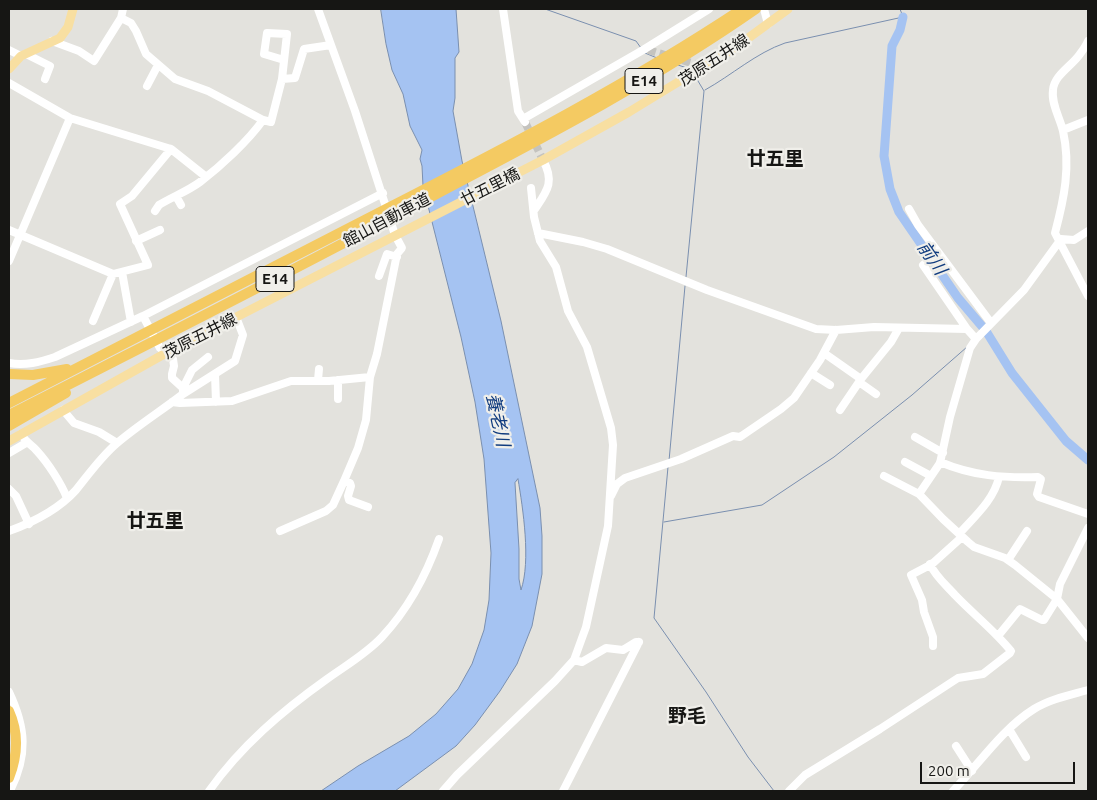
<!DOCTYPE html>
<meta charset="utf-8">
<style>
body{margin:0}
#map{position:relative;width:1097px;height:800px;overflow:hidden;background:#e3e2dd;font-family:Ubuntu,sans-serif}
canvas{display:block}
.frame{position:absolute;inset:0;border:10px solid #161614;pointer-events:none}
.scale{position:absolute;left:920px;top:762px;width:155px;height:22px;box-sizing:border-box;border:2px solid #161614;border-top:0;padding-left:6px;font-size:15px;line-height:18px;white-space:nowrap;color:#161614;-webkit-text-stroke:4px #f0efea;paint-order:stroke}
</style>
<div id="map">
<canvas width="1097" height="800"></canvas>
<div class="frame"></div>
<div class="scale">200 m</div>
</div>
<script>
const c = document.querySelector('canvas').getContext('2d');
c.lineJoin = 'round';
function fill(path, color) { c.fillStyle = color; c.fill(path, 'evenodd'); }
function strokePath(path, color, width, dash) { c.strokeStyle = color; c.lineWidth = width; c.lineCap = dash ? 'butt' : 'round'; c.setLineDash(dash || []); c.stroke(path); }
function drawText(font, color, halo, rows, align = 'center') {
  c.font = font + ' Ubuntu,"Noto Sans JP",sans-serif'; c.lineWidth = 4.5; c.setLineDash([]); c.textBaseline = 'middle'; c.strokeStyle = halo; c.fillStyle = color; for (const [text, x, y, turn = 0] of rows) {
    c.save(); c.translate(x, y); c.rotate((+turn || 0) * Math.PI / 180); c.textAlign = isNaN(turn) ? turn : align; if (halo) c.strokeText(text, 0, 0); c.fillText(text, 0, 0); c.restore();
  }
}
const water = new Path2D(`
 M381 9H456L459 52 455 58V98L453 111 462 161 501 321 540 508 542 536V574L532 626 517 664 500 691 475 725 456 746 395 791H321L358 766 409 736 436 714 458 689 472 664 484 630 489 600 491 553 484 459 475 402 461 337 423 186 422 166 420 159 422 150 410 126 403 94 392 70 386 44ZM518 479C523 509 531 561 521 590L519 579V549L515 483Z`);
fill(water, '#a5c3f2');
strokePath(water, '#7a8faf', 1);
strokePath(new Path2D(`
 M545 9 636 41 641 48
 M645 53 657 58
 M678 65 690 69
 M705 90C732 75 756 53 785 43L903 17 900 9
 M686 277 704 91 695 76
 M669 461 685 286
 M668 467 654 618 706 692 748 757 774 791
 M664 522 762 505 834 457 912 395 967 347`), '#7a8faf', 1);
strokePath(new Path2D(`
 M903 17 900 30 892 46 884 156 890 189 899 212 958 298 986 331 1012 373 1066 441 1088 460`), '#a5c3f2', 9);
strokePath(new Path2D(`
 M648 50 695 64
 M525 122 543 160`), '#c4c3bf', 8, [8, 4]);
strokePath(new Path2D(`
 M503 9 518 111 525 122
 M764 9 768 24
 M121 18 131 23 136 31 146 54 175 79 208 91 263 120C248 141 221 166 200 182 188 191 172 197 159 205L155 211
 M52 41 79 51 94 61 121 18 123 9
 M1088 41C1086 46 1083 50 1080 54 1072 66 1054 75 1053 90 1051 104 1060 118 1063 131 1071 167 1064 199 1055 233L1088 296
 M9 50 21 56
 M26 54 50 66 45 79
 M282 79 295 78 304 49 331 45
 M9 83 70 118 171 149 205 176
 M147 86 158 65
 M523 119 643 50 709 9
 M263 120 271 122 282 79 287 34 267 33 264 54 284 60
 M1063 130 1088 120
 M176 196 181 205
 M535 209C547 191 555 182 543 160
 M909 209 918 225 991 323
 M9 230 113 274 148 265 120 204 132 196 171 149
 M538 233 583 242 607 249 707 290 816 329 836 330 874 327 967 329 976 339
 M136 241 160 230
 M938 253 923 265 967 329
 M9 261 70 118
 M122 272 131 322
 M379 276 387 254 397 257
 M93 321 113 274
 M824 353 861 379
 M9 363C25 366 40 362 55 357L143 316 383 193
 M811 373 830 385
 M215 374 216 402
 M318 380 319 369
 M338 380V399
 M859 382 876 394
 M183 388 192 370 208 357
 M183 394 235 361 243 335 236 317
 M172 402 180 403 232 401 291 381H329L370 377
 M63 410 74 423 99 432 117 443
 M840 410 861 379 891 342 899 328
 M21 434C27 444 30 443 37 451 48 463 61 483 67 498
 M915 437 943 453
 M9 453 26 443
 M905 462 931 476
 M940 462C973 476 1003 478 1038 477L1041 479 1037 494 1039 497 1088 514
 M884 476 919 494 943 519 968 542 974 547 1005 558 1015 565 1057 599 1088 638
 M344 481 350 483 351 486 348 496 349 500 368 507
 M9 489 16 496 29 524
 M919 494 940 463 950 417 970 348 976 339 1024 290 1061 239 1074 240 1088 231
 M611 496 617 484 625 478 681 459 733 436 740 437 781 409 794 398 820 360 836 330
 M9 531C34 522 58 510 76 490 89 474 100 458 116 444 137 426 161 411 183 394V388L172 378V374L174 366 173 359 160 348 143 316
 M280 531 326 511 333 505 344 481 358 448 366 420 370 377 377 354 397 254 402 248 395 235 355 111 318 9
 M959 534C974 517 994 500 999 477
 M1008 560 1027 531
 M998 636 1020 609 1042 620H1044L1057 599 1060 584 1088 528
 M933 646V637L924 612 922 600 911 575 932 564 962 537
 M574 660 582 662 606 648 623 650 636 642H639
 M9 692C26 728 28 755 10 791
 M1009 729 1026 757
 M956 746 972 771
 M209 791C241 746 282 711 327 679 345 666 366 654 382 637 408 609 426 576 439 539
 M443 791 457 775 555 681 574 660 586 627 608 526 613 445 611 428 587 347 568 311 556 267 540 241 534 217 531 188
 M563 791 639 642
 M789 791 805 775 880 729 958 678 983 674 1010 653 1011 651C994 630 973 614 955 595 946 585 935 576 930 564
 M953 791C979 764 1002 729 1034 709 1050 699 1070 695 1088 690`), '#fff', 8);
strokePath(new Path2D(`
 M9 69 21 56 60 38 68 27 73 9
 M9 441 166 353 543 160 629 112 701 68 736 47 788 9`), '#f8dfa1', 9);
strokePath(new Path2D(`
 M9 374 33 375 67 369
 M9 403C135 338 262 273 388 208 509 146 629 84 742 9
 M9 415C154 341 299 268 442 191 549 135 657 78 756 9
 M9 426 66 393
 M9 711C19 733 18 755 9 778`), '#f4ca62', 10);
for (const [x, y, w] of [
 [644,81,38],
 [275,279,38]
]) { const box = new Path2D(); box.roundRect(x - w / 2, y - 12.5, w, 25, 4); c.fillStyle = '#f0efea'; c.fill(box); strokePath(box, '#161614', 1); }
drawText('bold 15px', '#161614', null, [
 ["E14",644,81],
 ["E14",275,279]
]);
drawText('16px', '#161614', '#f0efea', [
 ["茂原五井線",714,60,-33],
 ["廿五里橋",490,187,-27],
 ["館山自動車道",387,220,-28],
 ["茂原五井線",200,336,-27]
]);
drawText('italic 18px', '#113c7f', '#f0efea', [
 ["前川",932,258,55],
 ["養老川",498,420,78]
]);
drawText('bold 19px', '#161614', '#f0efea', [
 ["廿五里",775,159],
 ["廿五里",155,521],
 ["野毛",687,716]
]);
</script>
